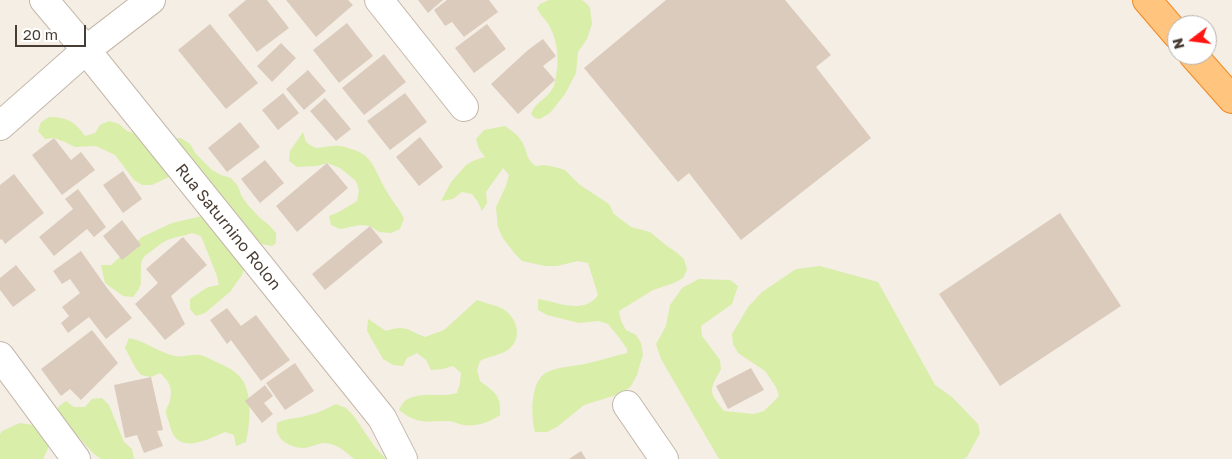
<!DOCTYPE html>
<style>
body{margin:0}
#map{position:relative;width:1232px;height:459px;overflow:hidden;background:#f5eee5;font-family:"Golos Text",sans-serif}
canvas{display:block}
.north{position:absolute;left:1167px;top:15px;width:50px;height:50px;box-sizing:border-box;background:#fff;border:1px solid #b6b1ae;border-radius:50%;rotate:255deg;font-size:14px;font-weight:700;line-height:20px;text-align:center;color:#483d34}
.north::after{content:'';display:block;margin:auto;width:18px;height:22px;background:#ff1512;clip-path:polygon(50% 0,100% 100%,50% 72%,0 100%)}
.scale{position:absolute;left:15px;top:25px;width:71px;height:22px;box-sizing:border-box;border:2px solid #483d34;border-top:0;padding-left:6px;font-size:15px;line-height:18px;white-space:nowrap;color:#483d34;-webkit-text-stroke:4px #fff;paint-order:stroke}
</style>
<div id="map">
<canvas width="1232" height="459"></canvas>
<div class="north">N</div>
<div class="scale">20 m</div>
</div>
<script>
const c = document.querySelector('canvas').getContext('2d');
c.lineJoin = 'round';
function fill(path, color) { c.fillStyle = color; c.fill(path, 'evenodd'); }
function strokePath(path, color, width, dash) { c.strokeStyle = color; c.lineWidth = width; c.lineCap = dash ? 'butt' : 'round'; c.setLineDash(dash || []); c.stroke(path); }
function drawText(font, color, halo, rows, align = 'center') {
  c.font = font + ' "Golos Text",sans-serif'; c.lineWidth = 5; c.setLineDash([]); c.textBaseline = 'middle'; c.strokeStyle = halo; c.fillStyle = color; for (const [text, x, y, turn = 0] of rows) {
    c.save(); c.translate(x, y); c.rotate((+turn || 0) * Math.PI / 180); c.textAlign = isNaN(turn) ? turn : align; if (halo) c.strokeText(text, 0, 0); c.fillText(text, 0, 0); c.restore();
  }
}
fill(new Path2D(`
 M549 0H582L587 4 590 8 592 24 587 39 578 52 576 73 565 94 550 113 540 119 535 118 531 114C536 101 547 99 553 88 555 84 555 80 556 76 559 60 558 43 550 27 546 20 540 15 537 8L540 4Z
 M49 117C66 117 75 121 85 136L95 133 100 125 109 121 119 124 127 131 137 134 171 138H181L190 144 196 154 212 170 221 175 231 178 238 186 241 195 247 204 260 218 269 225 276 233V243L272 246 262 244 253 239 249 230 215 190 210 182 201 177 171 176 152 185H142L134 180 115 155 96 146 75 147 65 142 54 138 45 139 38 131 41 122Z
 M505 126C514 132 521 137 525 148 528 157 527 158 535 166L544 165 555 167 565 170 580 185 609 204 614 214 631 227 650 232 667 246 676 252 684 259 687 270 683 278 674 283 653 290 619 311 621 321 626 330 636 335 641 343 643 355 640 364 637 375 631 386 623 393 584 405 557 427 547 432H535C531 416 530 385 544 374 553 367 578 366 589 363 602 360 614 356 627 353V349L621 340 608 324 599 321 579 323 547 315 538 310V299C553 301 575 311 589 303 593 301 596 298 598 295L588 263 578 261 557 266H545L522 261 515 254 502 237 498 227 497 218 496 207 506 186 509 175 503 168 486 192 487 203 482 211 478 202 472 194 462 192 453 199 441 201 451 182 466 165 475 160 485 157 479 149 476 139 484 130Z
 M303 132 306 142C309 144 313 147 316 148 324 148 332 145 340 146 375 153 371 165 387 192 392 201 399 208 404 218L400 229 391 233 379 232 370 226 360 225 340 229 331 225 329 216 339 212 357 201 359 190 356 181 340 168 327 163 317 166 297 167 289 161 290 151Z
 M202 216 212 219 245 266 242 275 230 292 205 313 196 316 190 309V299L208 287 219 285 217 276 201 236 192 233C185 236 178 236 170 239 162 242 157 247 150 252 143 257 141 259 141 268 140 284 144 284 133 297L123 296 105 283 101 265H111L142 237 172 223Z
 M820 266 878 282 935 385 952 397 978 424 980 433 967 457 964 459H719L661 359 656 344 666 326 670 305 682 288 699 279 730 280 738 286 732 304 701 326 702 336 720 360 721 369C709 391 708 391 724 411L754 414 764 411 779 396 776 387 765 371 738 353 733 344 732 334 748 307 762 292 796 269Z
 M477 300C485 303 495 305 503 309 517 317 523 338 509 349 502 355 489 356 480 361L477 370 480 381C495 393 501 394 500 415 490 422 476 427 463 425 458 424 453 421 448 421 426 421 418 425 399 410 401 406 403 402 406 400 418 393 432 395 445 395 449 395 453 394 457 393L460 383 461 373 453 366 443 369 431 370 426 360 417 353 407 358 403 366 393 365 383 359 367 331 368 319 386 331C405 324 408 330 425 337L444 330Z
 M129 338C146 341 159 353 175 356 183 358 191 354 198 355 204 355 210 359 216 362 225 366 235 370 241 378 253 393 250 424 246 442L236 446 234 435 225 432C206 440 177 456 170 426 169 422 166 415 166 411 166 407 170 404 170 400 173 388 169 381 160 373L151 377 141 375 135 367 125 348Z
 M102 398 109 405 124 442 132 449 134 459H101L94 454 70 428 59 418 58 407 66 401 74 407H85L92 399Z
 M336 404 346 408 353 415 375 447 386 459H354C345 451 336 443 323 443 317 444 311 447 304 448 295 448 282 444 278 434 276 431 277 426 277 423 286 418 295 419 305 416 316 414 326 409 336 404Z
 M20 423 39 426 51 442 43 459H0V434L2 431Z`), '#d8eea9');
fill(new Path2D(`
 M246 0H267L289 28 257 52 228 15Z
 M286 0H348L353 5 316 37Z
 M418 0H443L428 13Z
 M447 0H489L498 12 464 37 452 22 445 26 434 10Z
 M666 0H785L831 55 816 67 871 138 741 240 689 173 678 182 584 68Z
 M347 23 373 56 339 83 313 50Z
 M210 24 258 83 226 109 178 50Z
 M487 24 506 49 474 73 455 48Z
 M543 39 556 56 543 66 555 80 518 114 491 84 528 50Z
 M281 43 296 58 272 82 257 66Z
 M384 54 406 82 364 115 342 88Z
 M308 70 326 91 304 110 286 89Z
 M283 93 299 113 278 130 262 110Z
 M405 93 427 122 390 150 367 121Z
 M325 98 351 129 336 141 310 111Z
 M240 122 260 147 227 172 208 148Z
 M420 137 443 167 419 186 396 157Z
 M54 138 71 160 81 152 95 170 62 195 32 155Z
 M265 160 284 183 260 203 241 179Z
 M327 163 348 188 297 232 276 206Z
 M123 171 142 199 123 213 103 185Z
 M14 174 44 213 5 244 2 239 0 240V185Z
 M78 189 106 227 94 237 87 229 54 256 39 237 73 209 65 199Z
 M1060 213 1121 306 1000 386 939 294Z
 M122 220 141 245 122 260 103 236Z
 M370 226 383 242 325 290 312 274Z
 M183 237 207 265 171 296 185 324 165 340 135 304 158 283 146 269Z
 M81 251 107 288 132 318 106 339 89 317 68 333 61 323 69 316 62 307 80 293 70 279 62 284 53 271Z
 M16 265 36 290 13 307 0 290V278Z
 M227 308 241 326 256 315 290 360 261 381 231 340 227 344 210 320Z
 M92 330 118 363 81 400 70 389 61 396 41 369Z
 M295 363 314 391 285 410 266 383Z
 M751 368 764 390 728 409 716 386Z
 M151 377 163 430 157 431 163 446 144 453 137 435 125 438 114 385Z
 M265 385 273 396 264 403 273 414 262 423 245 401Z
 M581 451 586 459H569Z`), '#dbcbbc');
const minor = new Path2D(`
 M44 0 86 50 382 418 403 459
 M379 0 464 107
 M0 126 86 50 151 0
 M0 356 76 459
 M627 405 664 459`);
const trunk = new Path2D(`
 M1147 0 1177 35
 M1193 55 1232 99`);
strokePath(minor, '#c4b7aa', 30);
strokePath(trunk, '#ef8925', 30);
strokePath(minor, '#fff', 28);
strokePath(trunk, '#ffc47d', 28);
drawText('16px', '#483d34', '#fff', [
 ["Rua Saturnino Rolon",228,227,51]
]);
</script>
